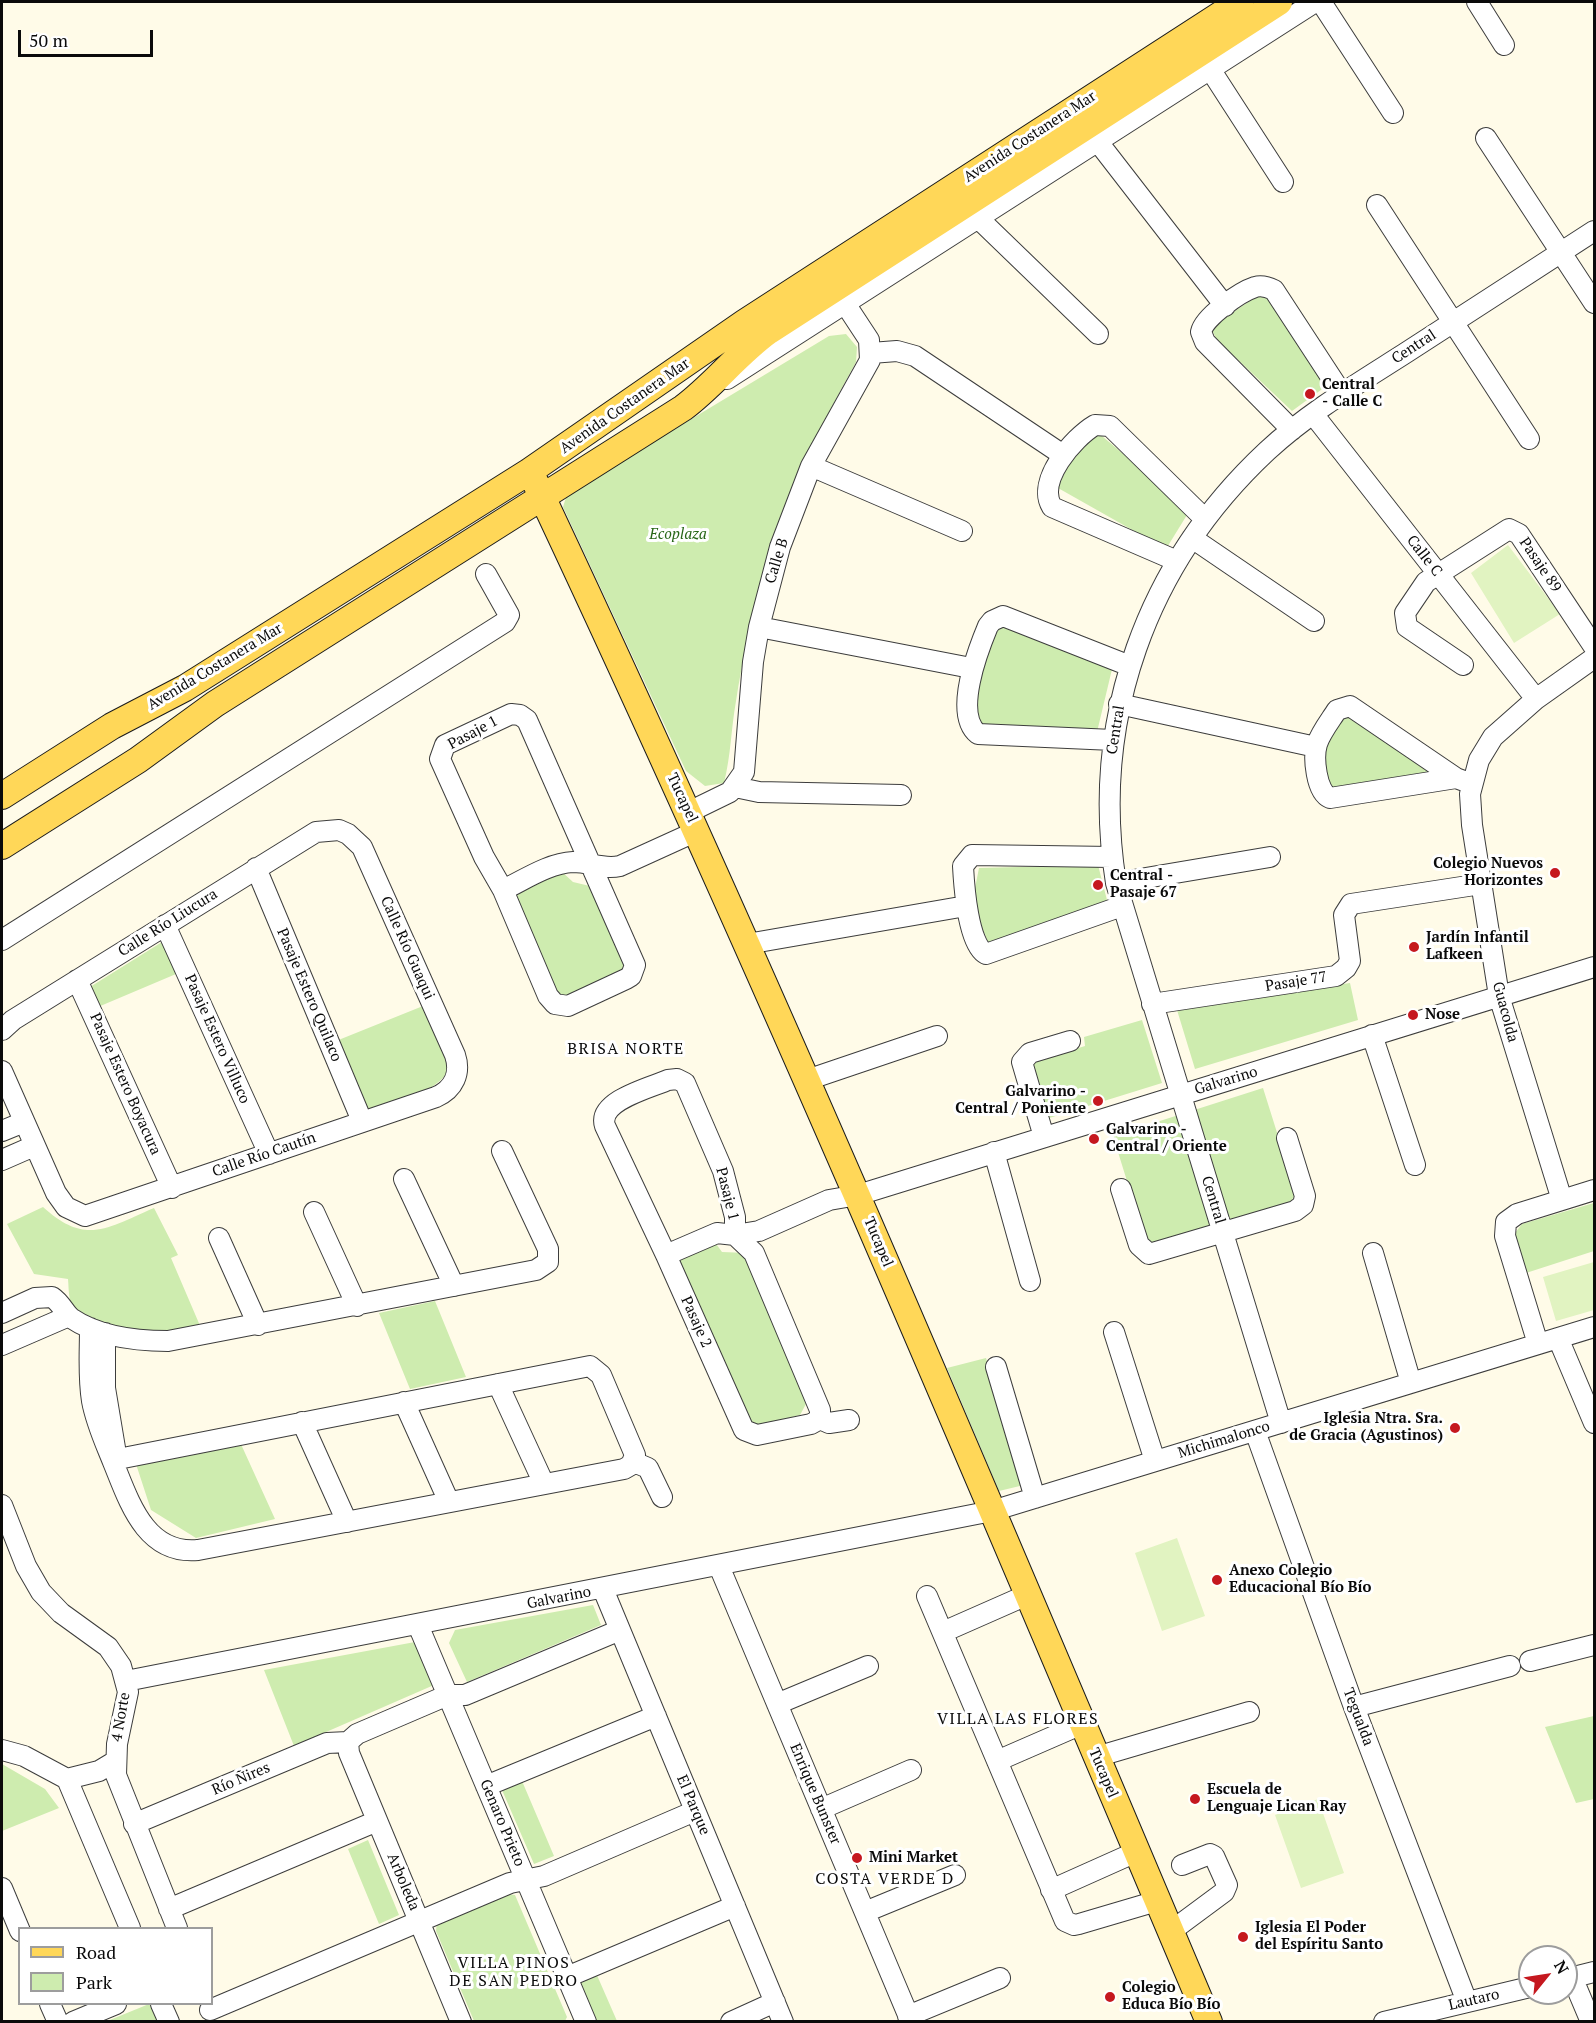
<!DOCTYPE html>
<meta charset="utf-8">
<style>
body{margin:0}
#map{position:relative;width:1596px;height:2023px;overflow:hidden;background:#fffbe8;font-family:"PT Serif",serif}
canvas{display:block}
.frame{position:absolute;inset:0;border:3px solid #0a0a0a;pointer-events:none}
.legend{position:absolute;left:18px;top:1927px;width:195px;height:78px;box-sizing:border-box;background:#fff;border:2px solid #9d9d9d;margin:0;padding:8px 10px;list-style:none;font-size:18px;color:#0a0a0a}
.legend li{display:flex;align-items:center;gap:12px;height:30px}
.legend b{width:30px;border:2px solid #9d9d9d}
.north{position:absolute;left:1518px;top:1945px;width:60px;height:60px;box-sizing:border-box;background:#fff;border:2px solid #9d9d9d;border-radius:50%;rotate:60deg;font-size:16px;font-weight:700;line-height:24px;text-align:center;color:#0a0a0a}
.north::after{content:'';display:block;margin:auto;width:21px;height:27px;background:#c5181f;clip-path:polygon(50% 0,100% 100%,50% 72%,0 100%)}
.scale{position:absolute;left:18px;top:30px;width:135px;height:27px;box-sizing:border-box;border:3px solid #0a0a0a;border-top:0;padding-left:8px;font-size:18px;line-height:21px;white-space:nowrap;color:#0a0a0a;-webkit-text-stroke:4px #fff;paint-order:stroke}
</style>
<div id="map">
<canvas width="1596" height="2023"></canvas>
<div class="frame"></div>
<ul class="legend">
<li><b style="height:8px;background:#ffd758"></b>Road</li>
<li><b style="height:16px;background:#ceecaf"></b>Park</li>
</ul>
<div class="north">N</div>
<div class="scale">50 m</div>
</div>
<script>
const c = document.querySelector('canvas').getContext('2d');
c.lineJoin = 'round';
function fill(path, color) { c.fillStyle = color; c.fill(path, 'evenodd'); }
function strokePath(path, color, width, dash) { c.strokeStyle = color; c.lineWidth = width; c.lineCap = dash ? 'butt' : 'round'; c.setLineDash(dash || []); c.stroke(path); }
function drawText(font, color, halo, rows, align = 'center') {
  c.font = font + ' "PT Serif",serif'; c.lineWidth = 6; c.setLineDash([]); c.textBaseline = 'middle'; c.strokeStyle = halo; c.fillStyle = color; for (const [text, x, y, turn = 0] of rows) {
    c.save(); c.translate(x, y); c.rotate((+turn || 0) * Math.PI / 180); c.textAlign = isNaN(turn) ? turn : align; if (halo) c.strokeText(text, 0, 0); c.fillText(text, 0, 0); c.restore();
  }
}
fill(new Path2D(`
 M1257 296 1266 297 1276 308 1325 387 1292 411 1217 340 1212 330 1216 324Z
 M846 334 857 347 856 362C818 432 779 502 761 580 752 620 742 661 736 701 731 729 731 755 724 783L705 786 686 771 563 507 567 494 829 336Z
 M1096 431 1190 510 1166 549 1058 488 1068 465Z
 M998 622 1113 665 1097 732 977 725 973 683Z
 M1347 712 1430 769V773L1328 788 1321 750Z
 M1098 865 1108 904 988 942 972 903 979 868Z
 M561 871 573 882 594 887 628 962 623 973 565 997 555 995 515 905 518 892Z
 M162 942 176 974 98 1007 90 987Z
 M1350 983 1358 1020 1195 1069 1177 1010Z
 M423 1006 448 1064V1072C429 1097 395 1102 367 1111L336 1041Z
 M1142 1020 1162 1083 1046 1119 1029 1063 1085 1046 1084 1037Z
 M1263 1088 1296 1193 1289 1205 1157 1245 1145 1239 1113 1136Z
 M1594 1203V1251L1526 1273 1515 1233 1522 1224Z
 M43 1207C86 1246 107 1228 154 1208L178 1255 171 1258 201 1328C174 1334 94 1334 75 1311 68 1302 69 1290 68 1279L34 1274 7 1224Z
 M714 1241 722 1252 747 1253 806 1404 800 1415 757 1426 749 1419 680 1261 684 1253Z
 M435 1301 466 1377 410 1389 379 1313Z
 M986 1358 1024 1485 999 1491 947 1368Z
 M240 1442 275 1519 196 1538 151 1510 136 1464Z
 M593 1605 601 1625 467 1682 449 1643 455 1630Z
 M415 1642 434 1685 294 1746 264 1670Z
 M1594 1716V1799L1576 1803 1545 1727Z
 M2 1764 45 1789 59 1808 2 1831Z
 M522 1781 554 1856 534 1864 502 1790Z
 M368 1840 399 1915 379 1924 348 1849Z
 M506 1894 515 1895 567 2017 565 2021H474L436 1931 437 1921Z
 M596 1973 617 2021H593L576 1982Z
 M149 2004H153L160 2022H105Z`), '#ceecaf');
fill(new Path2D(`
 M1508 545 1560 614 1514 643 1471 573Z
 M1594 1262V1310L1556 1321 1543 1277Z
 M1177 1538 1205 1616 1162 1631 1135 1553Z
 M1318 1799 1344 1873 1301 1888 1275 1815Z`), '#e1f3c1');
const minor = new Path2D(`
 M1321 2 1393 113
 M1477 2 1504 45
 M1210 69 1283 182
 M1486 138 1594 303
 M1098 142 1225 306
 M1377 205 1529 439
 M979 219 1098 334
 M871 353 897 351 915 356 1063 455
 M727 379 1315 2
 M1313 414 1536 699
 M1292 430 1205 342 1201 332C1204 317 1240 292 1255 287 1262 285 1268 287 1274 290L1342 394
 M811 466 962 531
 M1192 538 1314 621
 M1177 561 1052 507C1036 481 1073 438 1095 425L1110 426 1205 519
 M759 627 971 668
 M1463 665 1407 627 1405 613 1426 582 1509 529 1519 534 1594 647
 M1119 704 1316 747
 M511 714 520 715 527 720 635 965 631 976 626 979 568 1006 555 1004 548 996 503 890 484 857 440 759 445 745Z
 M1113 740 978 734C953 714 978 650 988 626L992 621 1003 616 1130 666
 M1456 778 1350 706 1337 710C1330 721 1321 732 1317 744 1313 757 1316 792 1330 798L1456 778 1472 784
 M735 787 759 792 901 795
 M689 812 730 792 744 772 753 662 759 627 780 547 811 466 870 360 869 340 846 305
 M1112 857 972 855 963 866C964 885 968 945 986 954L1122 906
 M256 868 362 1121
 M1116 883 1270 857
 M503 890C524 880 549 863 573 862 590 862 603 870 620 866L697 831
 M165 925 269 1154
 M2 940 505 622 509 615 486 574
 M747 944 966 906
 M77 980 172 1188
 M1152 1004 1336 976 1346 968 1350 961 1344 915 1351 904 1481 884
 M2 1030 13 1020 316 832 339 830 348 834 362 847 455 1055C461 1073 454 1089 436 1097L85 1216 66 1207 56 1193 2 1071
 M1372 1035 1415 1165
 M807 1080 937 1036
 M2 1131 24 1122
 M1044 1137 1022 1062 1030 1053 1070 1041
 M994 1152 1030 1281
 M2 1160 34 1146
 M404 1179 454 1286
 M1121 1189 1139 1245 1149 1254 1295 1211 1303 1205 1305 1196 1287 1138
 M1562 1200 1499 996 1472 825 1470 794 1479 760 1493 737 1536 699 1594 658
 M314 1212 357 1306
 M735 1235V1217L723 1171 685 1083 677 1079 668 1080C649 1088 597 1101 605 1126L666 1255 744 1430 757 1435 811 1424 820 1419
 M735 1235 754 1253 820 1410V1419
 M219 1238 258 1325
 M1373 1253 1411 1383
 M666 1255 717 1233 735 1235 759 1231 829 1200 858 1195 1594 967
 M2 1313 35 1298 52 1297C61 1303 64 1312 71 1318 99 1337 135 1341 168 1341L536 1270 548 1262V1249L502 1151
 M90 1328C90 1352 88 1377 92 1401 96 1423 105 1442 113 1462 129 1501 145 1555 198 1550L624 1469 631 1465 635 1455 601 1375 590 1366 113 1460
 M1114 1332 1155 1461
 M105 1333V1388L115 1448
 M1558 1338 1594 1423
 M1538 1344 1505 1236 1506 1222 1517 1214 1594 1190
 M2 1345 69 1316
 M996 1367 1035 1498
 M498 1384 544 1484
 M404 1402 449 1502
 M820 1419 829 1423 849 1420
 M302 1422 347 1522
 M1281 1423 1116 883C1090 720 1146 564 1267 451 1308 413 1357 384 1404 354 1467 313 1531 272 1594 231
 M1255 1431 1354 1707 1467 2002
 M634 1462 648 1468 662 1497
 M2 1505 26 1566 41 1592 61 1613 108 1647 121 1666 128 1692 117 1744 116 1775 177 1928
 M719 1566 911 2022
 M603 1589 783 2022
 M927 1596 1065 1921 1074 1925 1079 1924 1157 1901
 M418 1625 586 2022
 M943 1632 1027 1595
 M1530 1661 1594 1645
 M126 1681 992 1511 1594 1327
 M777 1704 868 1666
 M1354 1707 1510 1666
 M348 1742 349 1753 461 2022
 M348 1742 357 1734 448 1695H465L620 1630
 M2 1750 24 1756 67 1779 99 1771 114 1762
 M1096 1757 1249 1712
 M997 1761 1082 1724
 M67 1779 130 1928
 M486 1786 656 1716
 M821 1809 911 1770
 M134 1824 327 1743 348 1742
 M2 1888 20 1931
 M1051 1890 1136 1852
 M169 1909 377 1821
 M865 1912 955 1875
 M1170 1932 1224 1892 1227 1885 1214 1856 1210 1854 1182 1865
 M567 1977 735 1906
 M1572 1977 1591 2022
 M1566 1979 1594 1972
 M50 2004 58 2022
 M161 2004 169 2022
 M210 2010 510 1883 544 1876 695 1811
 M908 2016 1000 1978
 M73 2022 116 2004
 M731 2022 775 2002
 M1384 2022 1530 1987`);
const major = new Path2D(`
 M530 471C771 981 989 1502 1209 2022
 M2 796 112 726 185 688 530 471 744 323 1240 2
 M2 846 138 760 215 704 683 408C714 385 737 354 769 331L1279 2`);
strokePath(minor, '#3d3d3d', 22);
strokePath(major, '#1b1b1b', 28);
strokePath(minor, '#fff', 20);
strokePath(major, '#ffd758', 26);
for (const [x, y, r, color] of [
 [1310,394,6,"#c5181f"],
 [1555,873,6,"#c5181f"],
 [1098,885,6,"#c5181f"],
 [1414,947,6,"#c5181f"],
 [1413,1015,6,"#c5181f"],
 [1098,1101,6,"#c5181f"],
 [1094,1139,6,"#c5181f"],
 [1455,1428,6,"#c5181f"],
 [1217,1580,6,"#c5181f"],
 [1195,1799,6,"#c5181f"],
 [857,1858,6,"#c5181f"],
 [1243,1937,6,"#c5181f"],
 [1110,1997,6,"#c5181f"]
]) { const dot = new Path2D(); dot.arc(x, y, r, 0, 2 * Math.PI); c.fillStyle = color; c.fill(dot); strokePath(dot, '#fff', 2); }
drawText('15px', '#0a0a0a', '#fff', [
 ["Avenida Costanera Mar",1030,137,-33],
 ["Central",1414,347,-33],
 ["Avenida Costanera Mar",625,406,-35],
 ["Calle C",1424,556,52],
 ["Calle B",777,561,-73],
 ["Pasaje 89",1540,565,56],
 ["Avenida Costanera Mar",215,667,-31],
 ["Central",1116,730,-81],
 ["Pasaje 1",473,733,-28],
 ["Tucapel",682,798,65],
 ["Calle Río Liucura",168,923,-32],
 ["Calle Río Guaqui",407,948,66],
 ["Pasaje 77",1296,982,-9],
 ["Pasaje Estero Quilaco",309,995,67],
 ["Guacolda",1505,1012,75],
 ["Pasaje Estero Villuco",217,1039,66],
 ["Galvarino",1226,1081,-17],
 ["Pasaje Estero Boyacura",125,1084,66],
 ["Calle Río Cautín",264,1155,-19],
 ["Pasaje 1",727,1194,76],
 ["Central",1213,1200,73],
 ["Tucapel",878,1242,67],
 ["Pasaje 2",696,1322,66],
 ["Michimalonco",1224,1440,-17],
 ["Galvarino",559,1598,-11],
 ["4 Norte",121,1717,-80],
 ["Tegualda",1358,1717,69],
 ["Tucapel",1103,1773,67],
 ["Río Ñires",241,1779,-23],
 ["Enrique Bunster",815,1794,67],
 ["El Parque",693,1805,67],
 ["Genaro Prieto",502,1823,67],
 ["Arboleda",403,1882,67],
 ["Lautaro",1474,2000,-13]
]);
drawText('bold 15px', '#0a0a0a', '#fff', [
 ["Central",1322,385],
 ["- Calle C",1322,402],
 ["Colegio Nuevos",1543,864,"right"],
 ["Horizontes",1543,881,"right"],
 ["Central -",1110,876],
 ["Pasaje 67",1110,893],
 ["Jardín Infantil",1426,938],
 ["Lafkeen",1426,955],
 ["Nose",1425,1015],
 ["Galvarino -",1086,1092,"right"],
 ["Central / Poniente",1086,1109,"right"],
 ["Galvarino -",1106,1130],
 ["Central / Oriente",1106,1147],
 ["Iglesia Ntra. Sra.",1443,1419,"right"],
 ["de Gracia (Agustinos)",1443,1436,"right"],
 ["Anexo Colegio",1229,1571],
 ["Educacional Bío Bío",1229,1588],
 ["Escuela de",1207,1790],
 ["Lenguaje Lican Ray",1207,1807],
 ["Mini Market",869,1858],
 ["Iglesia El Poder",1255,1928],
 ["del Espíritu Santo",1255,1945],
 ["Colegio",1122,1988],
 ["Educa Bío Bío",1122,2005]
], 'left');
drawText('italic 15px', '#276617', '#fff', [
 ["Ecoplaza",678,535]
]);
c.letterSpacing = '1.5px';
drawText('16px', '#0a0a0a', '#fff', [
 ["BRISA NORTE",626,1049],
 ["VILLA LAS FLORES",1018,1719],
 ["COSTA VERDE D",885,1879],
 ["VILLA PINOS",514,1963],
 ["DE SAN PEDRO",514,1981]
]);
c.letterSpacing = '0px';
</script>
